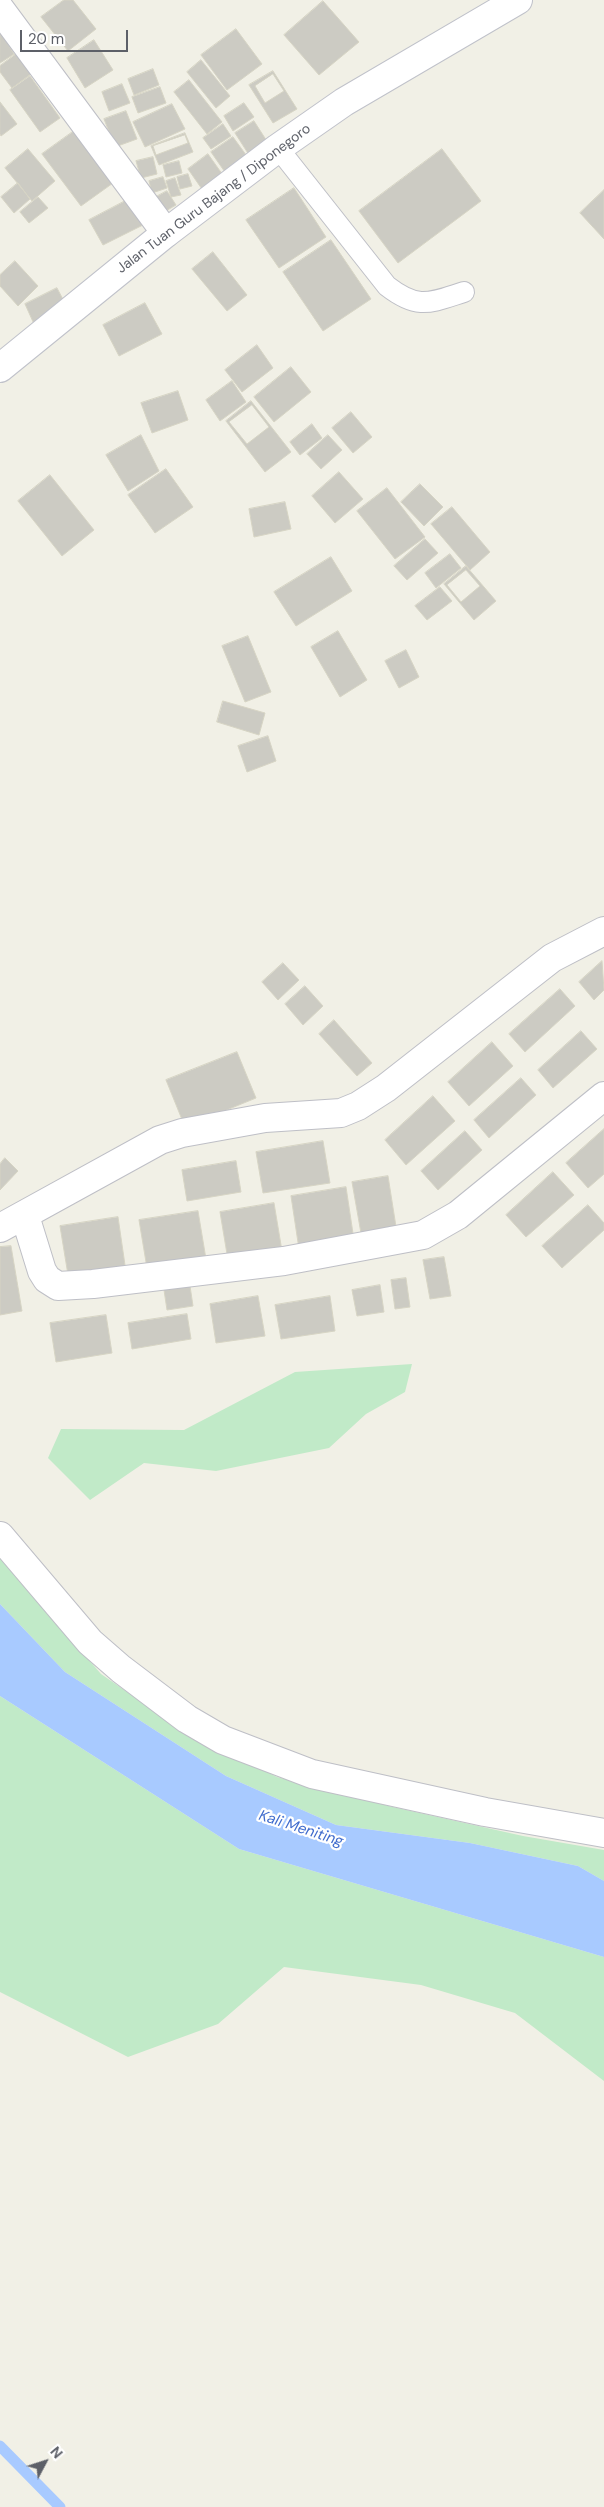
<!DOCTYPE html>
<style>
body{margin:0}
#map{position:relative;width:604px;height:2507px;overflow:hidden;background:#f1f0e6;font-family:"DM Sans",sans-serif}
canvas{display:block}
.north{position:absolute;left:20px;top:2437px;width:50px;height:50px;-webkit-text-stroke:4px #fff;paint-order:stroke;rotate:50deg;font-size:14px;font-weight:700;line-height:20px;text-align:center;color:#5d6068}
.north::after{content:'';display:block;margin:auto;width:18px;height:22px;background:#5d6068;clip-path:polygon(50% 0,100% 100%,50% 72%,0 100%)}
.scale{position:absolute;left:20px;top:30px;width:108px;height:22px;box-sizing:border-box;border:2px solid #5d6068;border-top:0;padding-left:6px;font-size:15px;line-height:18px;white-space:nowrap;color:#5d6068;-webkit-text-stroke:4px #fff;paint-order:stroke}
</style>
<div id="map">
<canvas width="604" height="2507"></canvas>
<div class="north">N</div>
<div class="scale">20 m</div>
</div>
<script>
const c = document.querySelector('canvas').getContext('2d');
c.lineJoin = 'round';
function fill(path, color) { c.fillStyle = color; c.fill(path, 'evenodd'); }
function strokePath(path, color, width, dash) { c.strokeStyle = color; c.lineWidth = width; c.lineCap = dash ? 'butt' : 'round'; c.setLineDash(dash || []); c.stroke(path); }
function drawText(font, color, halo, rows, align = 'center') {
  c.font = font + ' "DM Sans",sans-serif'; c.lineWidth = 4.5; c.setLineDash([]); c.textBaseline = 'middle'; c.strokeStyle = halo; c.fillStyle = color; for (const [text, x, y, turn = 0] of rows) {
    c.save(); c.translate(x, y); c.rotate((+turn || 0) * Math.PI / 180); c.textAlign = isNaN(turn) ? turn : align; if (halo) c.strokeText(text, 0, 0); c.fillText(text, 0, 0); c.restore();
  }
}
fill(new Path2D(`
 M412 1364 405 1392 366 1414 329 1448 216 1471 144 1463 90 1500 48 1458 61 1429 184 1430 295 1372Z
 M0 1557 101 1674 181 1729 277 1777 393 1807 523 1836 604 1850V1881L578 1866 470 1843 336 1825 226 1776 65 1672 0 1604Z
 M0 1696 239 1849 604 1957V2081L515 2013 421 1985 284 1967 218 2024 128 2057 0 1992Z`), '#c1eac8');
fill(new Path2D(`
 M0 1604 65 1672 226 1776 336 1825 470 1843 578 1866 604 1881V1957L239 1849 0 1696Z`), '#a8caff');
strokePath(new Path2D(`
 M0 2446 60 2507`), '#a8caff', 11);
const building = new Path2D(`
 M64 0H73L96 29 68 51 41 17Z
 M323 1 359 42 319 75 284 35Z
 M236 29 262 64 227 90 201 55Z
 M0 31 14 54 0 63Z
 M94 40 113 70 85 88 67 58Z
 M16 54 31 74 12 88 0 72V66Z
 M201 60 230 96 216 108 187 72Z
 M153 69 159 85 134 95 128 79Z
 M273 71 297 109 273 123 249 85Z
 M273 74 284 91 265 103 255 86Z
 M30 76 60 118 40 132 10 90Z
 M189 80 222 122 207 134 174 92Z
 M122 84 130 103 109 111 102 92Z
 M160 87 166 103 138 113 132 97Z
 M0 102 17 124 1 136 0 134Z
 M244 103 254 117 233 131 224 116Z
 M172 104 185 129 145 147 133 122Z
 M126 111 137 139 115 147 104 119Z
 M254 121 270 146 251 158 235 133Z
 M223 124 231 136 211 149 203 138Z
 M81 126 120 178 81 206 42 154Z
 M185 133 193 152 159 165 151 146Z
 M185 135 188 143 156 155 153 146Z
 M233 137 249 159 227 175 211 152Z
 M28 149 55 181 32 201 5 168Z
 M442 149 481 201 398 263 359 211Z
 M208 154 225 178 204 192 188 169Z
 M153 157 157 174 141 178 136 161Z
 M179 161 182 173 166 177 163 165Z
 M188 174 192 186 180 189 177 177Z
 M163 177 167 188 152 193 149 181Z
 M175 178 181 195 171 197 166 181Z
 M18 183 30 199 14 213 1 197Z
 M294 188 326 237 279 268 246 220Z
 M604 190V239L580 213Z
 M167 191 176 205 164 212 156 197Z
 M38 197 48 208 29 223 20 212Z
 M131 198 145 224 103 245 89 220Z
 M331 240 371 299 323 331 283 272Z
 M213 252 247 295 227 311 192 269Z
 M15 261 38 286 18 306 0 286V275Z
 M57 288 67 307 34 324 25 304Z
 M145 303 162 334 119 356 103 325Z
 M257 345 273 368 242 392 225 370Z
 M291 367 311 392 274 422 254 397Z
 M232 381 246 402 220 421 206 400Z
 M178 391 188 420 152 433 141 403Z
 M251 401 291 452 265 472 226 421Z
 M252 405 269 427 247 444 229 422Z
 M351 412 372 437 353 453 332 428Z
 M312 424 322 438 300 455 290 442Z
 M141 435 159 471 128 491 106 455Z
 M328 435 342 450 321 469 307 454Z
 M166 469 193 507 155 533 128 495Z
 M339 472 363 499 335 523 312 496Z
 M50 475 94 530 62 556 18 501Z
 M420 484 443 507 424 526 401 502Z
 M387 488 425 537 395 559 357 511Z
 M285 502 291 529 254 537 249 509Z
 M452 507 490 552 470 570 431 524Z
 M425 539 438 553 407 580 394 566Z
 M450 554 461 568 436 588 425 573Z
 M331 557 352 591 296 626 274 592Z
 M466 566 496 601 474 620 444 584Z
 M466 570 480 586 461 602 447 585Z
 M440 587 452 601 427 620 415 606Z
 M338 631 367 680 340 697 311 647Z
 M248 636 271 692 245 702 222 646Z
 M406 650 419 677 399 688 385 661Z
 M223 701 265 713 259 735 217 722Z
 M268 736 276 761 247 772 238 746Z
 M602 961 604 990 594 1000 579 982Z
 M283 963 299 980 278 1000 262 982Z
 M305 986 323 1006 303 1025 285 1004Z
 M560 989 575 1006 525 1052 509 1034Z
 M334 1020 372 1063 357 1076 319 1034Z
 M581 1031 597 1049 553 1088 538 1070Z
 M492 1042 513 1066 469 1106 448 1082Z
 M237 1052 256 1098 185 1127 166 1080Z
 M521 1078 536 1095 489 1138 474 1120Z
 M433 1096 455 1121 406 1165 385 1140Z
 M604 1129V1174L588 1188 566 1163Z
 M465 1131 482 1150 438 1190 421 1171Z
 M323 1141 330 1183 263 1193 256 1152Z
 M5 1158 18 1171 0 1190V1164Z
 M236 1161 241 1192 187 1201 182 1170Z
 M553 1172 574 1195 526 1237 506 1215Z
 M388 1176 397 1233 362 1239 352 1182Z
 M346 1187 354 1240 299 1249 291 1196Z
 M274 1203 283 1257 229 1266 220 1212Z
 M588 1205 604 1223V1230L562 1268 542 1246Z
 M198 1211 206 1259 147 1268 139 1220Z
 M118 1217 126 1272 69 1281 60 1226Z
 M11 1246 22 1311 0 1315V1247Z
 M444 1257 451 1296 430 1299 423 1260Z
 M406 1278 410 1307 395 1309 391 1280Z
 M380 1285 384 1312 357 1316 352 1290Z
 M190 1286 193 1306 167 1310 164 1290Z
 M258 1296 265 1336 216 1343 210 1304Z
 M330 1296 335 1331 281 1339 275 1305Z
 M187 1314 191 1339 132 1349 128 1323Z
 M106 1315 112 1353 56 1362 50 1323Z`);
fill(building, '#cccbc3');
strokePath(building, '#d6d4c4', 1);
const lane = new Path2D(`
 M278 148 387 286C418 310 429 303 464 292`);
const street = new Path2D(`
 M0 9 166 233
 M25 1216 42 1271 47 1279 58 1286 93 1284 284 1261 423 1235 458 1215 604 1096
 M0 1228 160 1140 182 1133 265 1118 341 1113 358 1106 386 1088 552 958 604 931
 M0 1536 90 1642 121 1669 187 1719 223 1740 312 1774 485 1812 604 1833`);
const secondary = new Path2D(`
 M0 368 166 233 278 148 344 102 518 0`);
strokePath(lane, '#bebfc6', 22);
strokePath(street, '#bebfc6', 30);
strokePath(secondary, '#c0c2ca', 30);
strokePath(lane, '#fff', 20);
strokePath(street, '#fff', 28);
strokePath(secondary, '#fff', 28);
drawText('14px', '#5d6068', '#fff', [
 ["Jalan Tuan Guru Bajang / Diponegoro",214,199,-37]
]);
drawText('italic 15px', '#406ccd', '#fff', [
 ["Kali Meniting",301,1829,18]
]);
</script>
